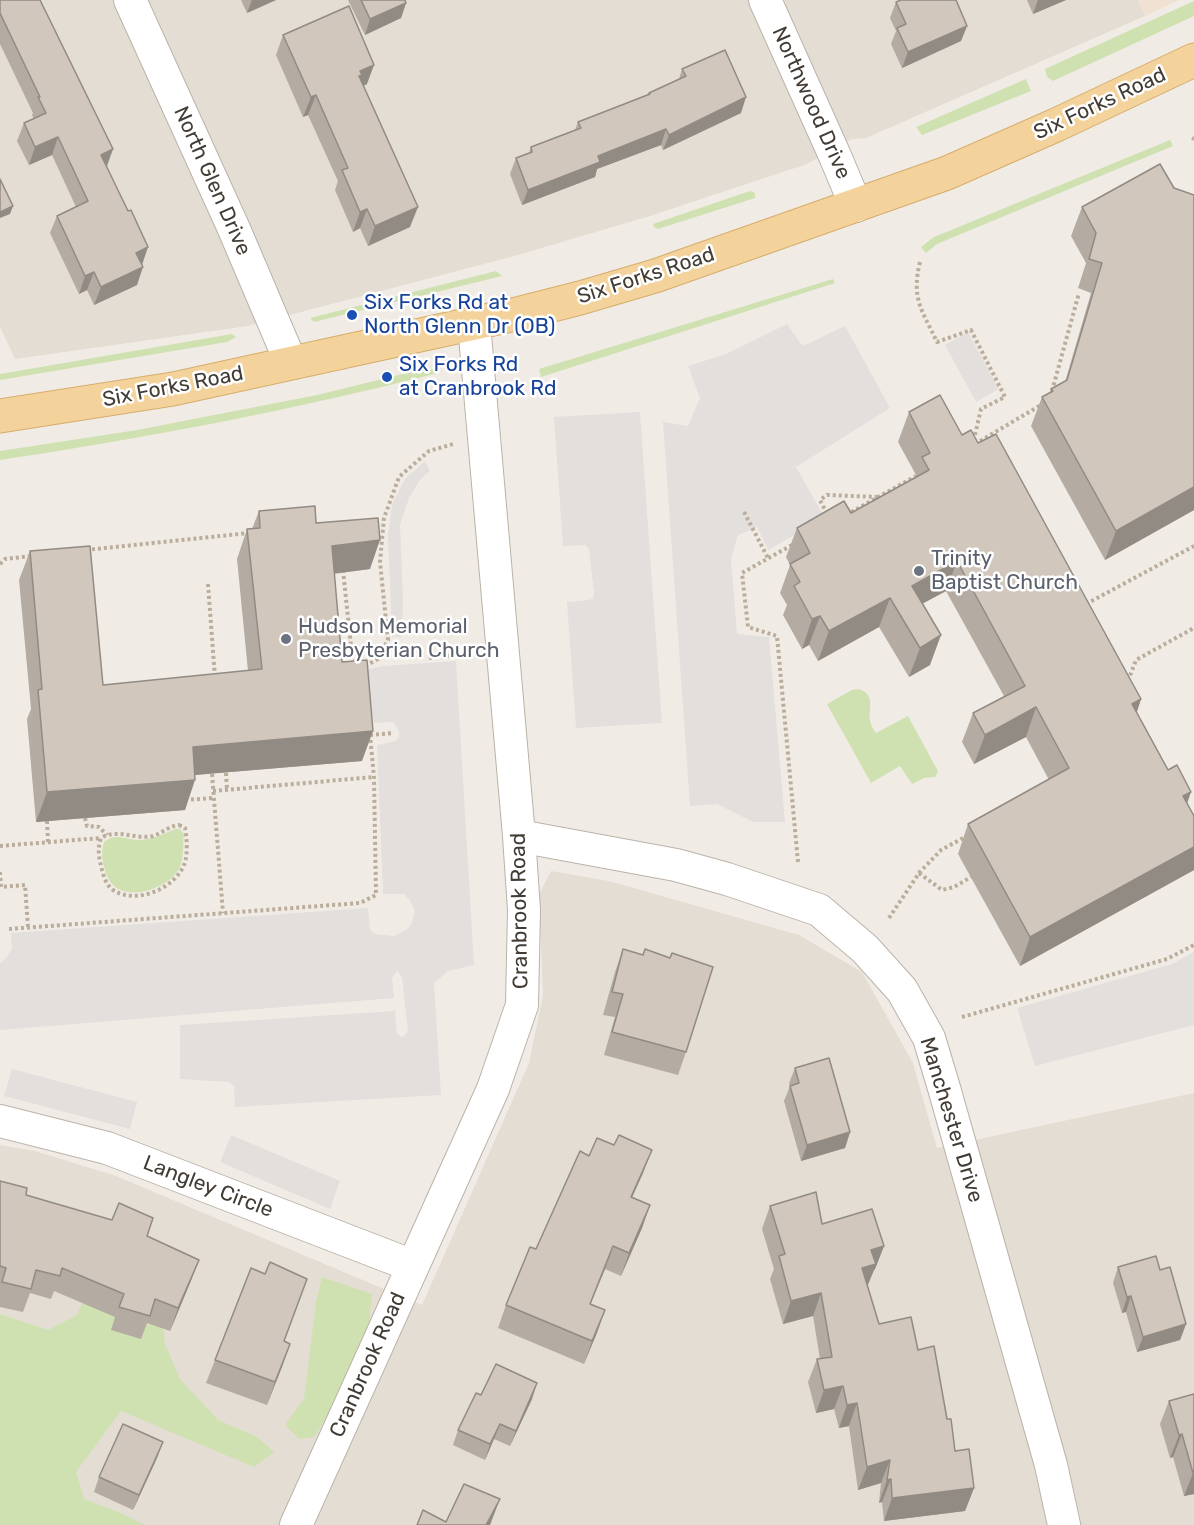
<!DOCTYPE html>
<style>
body{margin:0}
canvas{display:block;background:#f0ece5}
</style>
<canvas width="1194" height="1525"></canvas>
<script>
const c = document.querySelector('canvas').getContext('2d');
c.lineJoin = 'round';
function fill(path, color) { c.fillStyle = color; c.fill(path, 'evenodd'); }
function strokePath(path, color, width, dash) { c.strokeStyle = color; c.lineWidth = width; c.lineCap = dash ? 'butt' : 'round'; c.setLineDash(dash || []); c.stroke(path); }
function drawText(font, color, halo, rows, align = 'center') {
  c.font = font + ' Rubik,sans-serif'; c.lineWidth = 5; c.setLineDash([]); c.textBaseline = 'middle'; c.strokeStyle = halo; c.fillStyle = color; for (const [text, x, y, turn = 0] of rows) {
    c.save(); c.translate(x, y); c.rotate((+turn || 0) * Math.PI / 180); c.textAlign = isNaN(turn) ? turn : align; if (halo) c.strokeText(text, 0, 0); c.fillText(text, 0, 0); c.restore();
  }
}
fill(new Path2D(`
 M0 0H1138L1145 16 866 138 852 139 807 164 650 216 518 255 248 326 15 359 0 327Z
 M551 871 609 881 799 935 862 972 913 1063 937 1148 1194 1093V1525H0V1145L35 1151 116 1176 422 1305 529 1063 543 995 539 894Z`), '#e4ddd3');
fill(new Path2D(`
 M1138 0H1179L1145 16Z`), '#f1e1d2');
fill(new Path2D(`
 M1194 1V16L1053 81 1047 77 1045 69Z
 M1026 79 1031 91 922 135 916 127Z
 M1170 140 1173 146 937 244 926 253 921 247 934 237Z
 M750 191 755 193V198L658 229 654 227 653 224Z
 M496 271 502 276 314 322 310 318Z
 M833 279 835 283 541 377 539 369Z
 M232 334 236 337 227 342 0 380V374Z
 M434 369 438 373C294 410 147 438 0 460V451L137 430 317 395 415 371Z
 M859 689C878 696 866 710 871 724 872 728 874 730 876 733L908 716 938 771 935 777 924 778 912 784 900 766 871 783 827 704 852 690Z
 M176 829H180L184 834C183 844 184 857 180 867 170 888 128 903 111 883 108 879 106 874 105 870 102 860 101 852 104 842 116 832 126 840 140 840 153 840 164 833 176 829Z
 M95 1274H158L165 1344 180 1379 218 1420 257 1437 274 1452 254 1467 121 1411 76 1472 84 1499 123 1514 145 1525H0V1314L48 1330 77 1315Z
 M322 1277 372 1294 367 1341 333 1407 314 1437 299 1439 285 1425 304 1399 316 1302Z`), '#d0e1b1');
fill(new Path2D(`
 M787 324 801 344 805 345 845 326 890 408 796 467 825 518 768 550 757 527 738 535 731 559 737 634 769 637 785 822H753L717 804 690 806 663 422 688 426 700 398 688 366 726 354Z
 M968 332 999 389 976 402 945 345Z
 M640 412 662 723 576 728 567 602 589 600 593 598 594 593 589 549 585 545 563 546 554 417Z
 M425 461 430 471 420 480 409 498 400 525 403 599 402 637H392L388 535 392 504 405 479Z
 M456 661 474 965 448 971 434 983 441 1095 235 1107 234 1086 229 1082 180 1079V1025L395 1011 397 1034 401 1037 404 1036 408 1031 402 977 397 971 392 978 394 998 0 1030V963L5 959 12 949 11 933 368 908 370 930 375 934 394 936 406 930 411 925 415 911 411 902 404 894H383L377 745 396 741 399 737V731L394 723 389 722 374 723 365 670 383 666Z
 M1194 952V1025L1035 1066 1017 1008 1172 964Z
 M12 1069 137 1102 130 1129 4 1096Z
 M231 1135 340 1181 330 1209 220 1162Z`), '#e2dfdd');
const street = new Path2D(`
 M130 0 234 229 291 363
 M765 0 835 156 856 206
 M519 836 676 865 727 879 819 910 865 949 902 990 929 1038 944 1088 1051 1465 1064 1525
 M0 1121 107 1148 413 1266
 M296 1525 493 1089 522 1005 524 910 519 836 474 324`);
const primary = new Path2D(`
 M0 416 173 389 521 313 580 298 655 276 947 173 1056 125 1194 60`);
strokePath(street, '#bbb3a9', 34);
strokePath(primary, '#d6ad6d', 35);
strokePath(new Path2D(`
 M1192 138 1194 139
 M920 262C911 299 922 310 937 342L971 330 1005 397 981 409 974 439
 M1052 391 1079 293
 M975 444 1041 405
 M744 512 768 558
 M827 514 820 500 827 495 879 497
 M846 515 916 476
 M792 545 742 573 748 627 777 636 798 862
 M86 550 249 533
 M0 564 5 559 31 556
 M343 570 351 646 356 663
 M208 584 215 678
 M1086 604 1194 546
 M429 658 472 653
 M365 666 378 659 388 640 380 562 384 518 399 477 429 451 453 444
 M1128 681 1136 660 1194 628
 M370 735 394 733
 M226 773 227 790
 M212 774 223 913
 M213 791 374 777
 M185 800 213 798
 M85 818 87 826 99 827 107 835
 M47 821 48 842
 M179 825 185 828C187 837 188 856 184 865 174 889 136 905 113 890 106 885 104 877 102 870 99 858 97 850 101 838 118 828 135 840 153 836 162 833 169 826 179 825Z
 M0 846 101 838
 M0 872 1 887 25 885 28 927
 M919 873 942 890 954 887 971 877
 M889 918 919 873 941 850 967 836
 M9 929 360 903 376 895 374 777 370 735
 M962 1017 1167 959 1194 945`), '#bbad9b', 4, [3, 3]);
strokePath(street, '#fff', 32);
strokePath(primary, '#f3d29b', 33);
fill(new Path2D(`
 M0 0 113 149 107 167 142 265 137 285 94 305 87 290 79 294 50 233 57 216 76 207 52 155 29 165 17 141 24 123 34 119 32 115 33 113 0 44Z
 M241 0H276L247 13Z
 M348 0H405L406 3 401 18 365 35Z
 M1027 0H1066L1033 14Z
 M896 2 967 26 961 41 902 68 891 44 896 31 890 18Z
 M283 35 367 84 363 86 410 227 368 246 360 228 353 232 335 190 338 181 308 115 303 117 276 55Z
 M682 69 741 113 663 150 661 145 597 169 595 177 522 205 510 174 516 158 529 153 531 147 575 130 578 122 648 95 649 93 679 79Z
 M1174 188 1194 195V510L1105 560 1031 426 1042 397 1050 392 1051 389 1065 382 1091 293 1078 288 1086 263 1071 236 1082 207Z
 M909 412 962 435 978 443 1141 699 1137 712 1194 816V870L1020 966 958 854 968 824 1049 780 1026 737 974 764 962 742 973 713 1004 696 946 591 922 604 930 665 909 677 879 627 818 661 809 645 802 649 783 615 787 605 780 593 790 565 786 557 797 528 851 513 914 478 916 475 898 442Z
 M259 511 316 523 370 569 334 574 342 662 362 761 195 775 185 810 36 822 27 719 31 709 19 580 30 551 103 685 248 671 237 559 247 529H252Z
 M623 949 643 955 645 949 686 1052 678 1075 604 1055 615 1017 603 1015 615 972Z
 M795 1068 850 1132 845 1148 801 1161 784 1101 790 1086 789 1083Z
 M589 1156 643 1173 632 1197 650 1205 642 1228 621 1276 605 1269 590 1304 605 1310 584 1364 498 1328 506 1305 536 1249Z
 M0 1181 26 1195 147 1236 199 1260 190 1283 170 1331 147 1323 141 1339 111 1330 115 1317 54 1291 51 1299 30 1293 23 1312 0 1307Z
 M770 1206 884 1246 875 1269 874 1270 867 1286 879 1324 918 1350 947 1419 955 1451 974 1488 965 1511 884 1521 882 1502 879 1503 881 1483 858 1490 849 1426 839 1428 834 1409 816 1413 808 1382 817 1359H820L813 1316 783 1324 770 1279 774 1269 762 1229Z
 M1118 1267 1160 1270 1186 1324 1180 1340 1137 1352 1126 1312 1122 1313 1113 1283Z
 M284 1341 290 1344 267 1405 206 1383 215 1360Z
 M1194 1394V1494L1184 1496 1173 1457 1170 1458 1160 1424 1169 1401Z
 M481 1395 532 1399 510 1446 494 1439 485 1460 453 1445 458 1430Z
 M157 1458 133 1510 94 1492 99 1477Z`), '#b4aba2');
fill(new Path2D(`
 M252 0H276L247 13Z
 M1038 0H1066L1033 14Z
 M406 3 401 18 365 35 370 19Z
 M967 26 961 41 902 68 908 52Z
 M374 65 367 84 357 89 360 71Z
 M316 95 308 115 303 117 311 97Z
 M746 97 741 113 663 150 669 135Z
 M666 129 661 145 597 169 595 177 522 205 528 190 598 156Z
 M58 137 52 155 29 165 35 147Z
 M113 149 106 167 101 155Z
 M13 206 10 214 0 218V212Z
 M418 207 410 227 368 246 375 226Z
 M367 209 360 228 353 232 360 212Z
 M148 247 142 265 136 253Z
 M143 267 137 285 94 305 101 287Z
 M94 272 87 290 79 294 85 276Z
 M1194 487V510L1105 560 1116 531Z
 M380 540 370 569 321 575 332 546Z
 M957 561 946 591 901 615 912 586Z
 M890 598 879 627 818 661 829 631Z
 M820 616 809 645 802 649 812 619Z
 M941 635 930 665 909 677 920 648Z
 M1141 699 1131 729 1132 704Z
 M1036 707 1026 737 974 764 985 735Z
 M373 731 362 761 182 776 193 747Z
 M195 780 185 810 36 822 47 792Z
 M1191 792 1181 821 1183 796Z
 M1194 847V870L1020 966 1030 937Z
 M850 1132 845 1148 801 1161 807 1145Z
 M652 1150 643 1173 622 1220 631 1197Z
 M650 1205 642 1228 621 1276 629 1253Z
 M613 1246 605 1269 581 1327 590 1304Z
 M884 1246 875 1269 874 1270 867 1287 862 1268 871 1250Z
 M199 1260 190 1283 170 1331 178 1308Z
 M821 1293 813 1316 783 1324 791 1301Z
 M1131 1296 1126 1312 1122 1313 1127 1297Z
 M605 1310 597 1333 584 1364 592 1341Z
 M1186 1324 1180 1340 1137 1352 1143 1337Z
 M290 1344 282 1367 267 1405 275 1382Z
 M537 1383 532 1399 510 1446 516 1431Z
 M843 1386 834 1409 816 1413 824 1390Z
 M857 1403 849 1426 839 1428 847 1405Z
 M500 1424 494 1439 485 1460 490 1444Z
 M1182 1434 1173 1457 1170 1458 1179 1435Z
 M163 1442 157 1458 133 1510 139 1495Z
 M890 1460 881 1483 858 1490 867 1467Z
 M1193 1473H1194V1494L1184 1496Z
 M891 1479 882 1502 879 1503 887 1480Z
 M974 1488 965 1511 884 1521 892 1498Z
 M500 1499 490 1525H486Z`), '#928b84');
const building = new Path2D(`
 M0 0H40L113 149 101 155 128 211 131 210 148 247 136 253 143 267 101 287 94 272 85 276 57 216 88 201 58 137 35 147 24 123 46 113 38 97H40L0 13Z
 M361 0H405L406 3 370 19Z
 M901 0H956L967 26 908 52 897 28 906 24 896 2Z
 M349 6 374 65 360 71 362 75 359 76 418 207 375 226 367 209 360 212 342 170 348 168 316 95 311 97 283 35Z
 M725 50 746 97 669 135 666 129 598 156 600 162 528 190 516 158 532 152 531 147 581 128 578 122 650 94 649 93 686 76 682 69Z
 M1160 164 1174 188 1194 195V487L1116 531 1042 397 1053 391 1051 389 1067 380 1102 263 1089 259 1096 233 1082 207Z
 M0 179 13 206 0 212Z
 M940 395 962 435 971 430 978 443 996 434 1141 699 1132 704 1168 770 1177 765 1191 792 1183 796 1194 816V847L1030 937 968 824 1069 768 1036 707 985 735 973 713 1025 686 957 561 912 586 941 635 920 648 890 598 829 631 820 616 812 619 794 586 800 582 790 564 810 553 797 528 844 501 851 513 929 470 922 457 930 453 909 412Z
 M315 506 316 523 378 518 380 540 332 546 342 662 367 660 373 731 193 747 195 780 47 792 38 690 42 689 30 551 90 546 103 685 262 669 247 529 260 528 259 511Z
 M623 949 643 955 645 949 670 958 672 953 713 967 686 1052 612 1032 623 994 612 992Z
 M829 1058 850 1132 807 1145 790 1086 799 1083 795 1068Z
 M619 1135 652 1150 631 1197 650 1205 629 1253 613 1246 590 1304 605 1310 592 1341 506 1305 530 1247 536 1249 580 1151 589 1156 597 1138 614 1145Z
 M0 1181 27 1188 26 1195 112 1220 119 1203 153 1218 147 1236 199 1260 178 1308 155 1299 150 1316 119 1307 124 1294 62 1268 60 1276 36 1270 31 1289 2 1282 6 1268 0 1266Z
 M816 1192 822 1224 872 1209 884 1246 871 1250 876 1264 862 1268 879 1324 911 1317 918 1350 934 1346 947 1419H951L955 1451 969 1449 974 1488 892 1498 891 1479 887 1480 890 1460 867 1467 857 1403 847 1405 843 1386 824 1390 817 1359 832 1357 821 1293 791 1301 779 1256 785 1254 770 1206Z
 M1156 1256 1160 1270 1170 1267 1186 1324 1143 1337 1131 1296 1127 1297 1118 1267Z
 M270 1262 307 1279 284 1341 290 1344 275 1382 215 1360 251 1268 265 1274Z
 M496 1364 537 1383 516 1431 500 1424 490 1444 458 1430 476 1393 481 1395Z
 M1194 1394V1473H1193L1182 1434 1179 1435 1169 1401Z
 M123 1424 163 1442 139 1495 99 1477Z
 M464 1484 500 1499 486 1525H417L423 1510 446 1522Z`);
fill(building, '#d1c7bc');
strokePath(building, '#928b84', 1.5);
for (const [x, y, r, color] of [
 [352,315,6,"#1a4fb4"],
 [387,377,6,"#1a4fb4"],
 [919,571,6,"#6b7280"],
 [286,639,6,"#6b7280"]
]) { const dot = new Path2D(); dot.arc(x, y, r, 0, 2 * Math.PI); c.fillStyle = color; c.fill(dot); strokePath(dot, '#fff', 2); }
drawText('21px', '#423c35', '#fff', [
 ["Northwood Drive",811,103,66],
 ["Six Forks Road",1100,104,-25],
 ["North Glen Drive",212,181,66],
 ["Six Forks Road",646,276,-18],
 ["Six Forks Road",173,387,-11],
 ["Cranbrook Road",520,911,-91],
 ["Manchester Drive",951,1120,73],
 ["Langley Circle",208,1187,21],
 ["Cranbrook Road",368,1365,-66]
]);
drawText('21px', '#164399', '#fff', [
 ["Six Forks Rd at",364,303],
 ["North Glenn Dr (OB)",364,327],
 ["Six Forks Rd",399,365],
 ["at Cranbrook Rd",399,389]
], 'left');
drawText('21px', '#5b616d', '#fff', [
 ["Trinity",931,559],
 ["Baptist Church",931,583],
 ["Hudson Memorial",298,627],
 ["Presbyterian Church",298,651]
], 'left');
</script>
